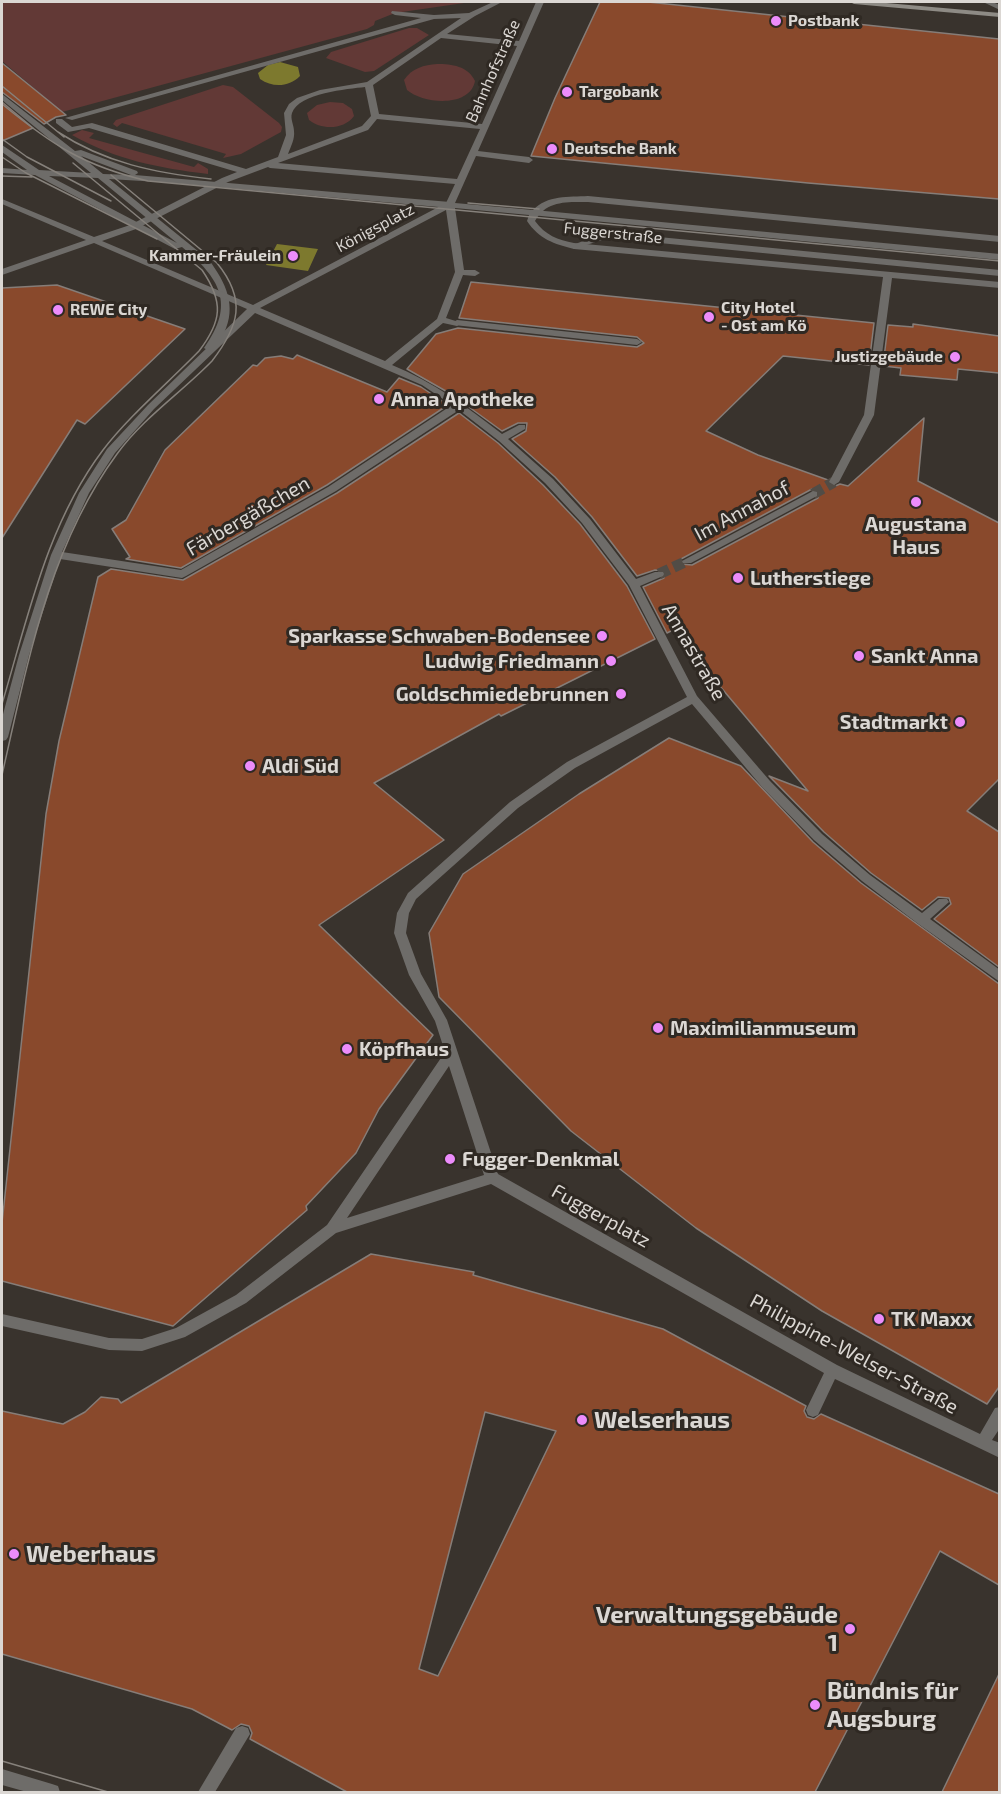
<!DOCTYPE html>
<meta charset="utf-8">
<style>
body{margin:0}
#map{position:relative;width:1001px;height:1794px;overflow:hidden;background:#39332d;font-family:"Exo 2",sans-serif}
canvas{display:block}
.frame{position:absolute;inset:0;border:3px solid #dbd7d3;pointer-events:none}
</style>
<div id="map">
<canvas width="1001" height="1794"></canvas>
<div class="frame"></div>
</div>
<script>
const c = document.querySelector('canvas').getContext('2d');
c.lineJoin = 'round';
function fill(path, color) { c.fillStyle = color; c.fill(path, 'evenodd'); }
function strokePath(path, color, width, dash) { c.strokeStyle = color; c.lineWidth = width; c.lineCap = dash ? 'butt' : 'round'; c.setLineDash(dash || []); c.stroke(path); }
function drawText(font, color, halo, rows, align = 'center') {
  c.font = font + ' "Exo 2",sans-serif'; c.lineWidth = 6; c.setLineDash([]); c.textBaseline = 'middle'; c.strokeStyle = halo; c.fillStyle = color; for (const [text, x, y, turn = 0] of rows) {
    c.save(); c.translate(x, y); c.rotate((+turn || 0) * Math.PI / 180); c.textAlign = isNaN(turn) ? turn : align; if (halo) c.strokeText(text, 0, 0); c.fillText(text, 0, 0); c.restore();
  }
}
fill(new Path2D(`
 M2 2H471L395 13 375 21 374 25 367 29 62 112 2 61Z
 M409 28H417L429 35 374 71 365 72 326 58 331 52Z
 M437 64C452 64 468 66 475 81 470 108 423 104 407 90L404 80C412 68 424 65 437 64Z
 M223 85 233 87 279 123 282 127 281 132 241 154 223 158 226 154 122 123 117 127 113 124 116 120Z
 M330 102 343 103 352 109 354 116C344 130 321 130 309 120L307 113 317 105Z
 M82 130 94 133 89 138 194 167 198 163 208 169V174C159 168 116 160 72 135Z`), '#623936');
fill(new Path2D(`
 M280 62 298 67 300 76C289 87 273 88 260 79L258 73 268 65Z
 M277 244 318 249 308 271 266 265Z`), '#7d792e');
const building = new Path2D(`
 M600 2H648L999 39V199L808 183 531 156 555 98Z
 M2 63 66 115 56 117 44 124 2 92Z
 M2 102 33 128 2 141Z
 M471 282 874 323 869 365 783 356 706 431 758 455 828 480 827 483 833 487 840 484 848 486 924 418 918 481 999 523V779L967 811 999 832V967L934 919 951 904 949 898 938 897 922 910 871 873 824 832 772 779 769 776 808 791 713 678 683 625 667 633 643 587 664 578 665 571 655 570 637 576 592 517 555 477 512 439 526 431 527 423H518L502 431 451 394 407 369 436 334 458 328 637 347 644 343 637 337 459 318ZM812 489 819 491 818 498 692 565 681 564V559Z
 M57 285 185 329 85 424 77 420 2 538V288Z
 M913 324 999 336V373L958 369 957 380 900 375 901 368 883 366 888 325 913 327Z
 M297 355 387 392 399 378 421 387 448 405 327 485 181 568 126 559 130 557 112 529 126 520 165 450 253 365 257 366 265 358 281 356 293 359Z
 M459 413 498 443 543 485 580 524 627 586 655 639 501 716 499 714 374 783 444 840 319 925 433 1035 379 1109 356 1153 306 1206 307 1210 173 1326 2 1281V1223L46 814 59 741 98 577 111 569 183 580 337 493Z
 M669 738 741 766 813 842 861 883 999 984V1387L987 1404 822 1311 696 1228 571 1131 439 997 429 933 463 874 579 794Z
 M371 1254 474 1272 473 1275 663 1329 806 1406 804 1411 807 1417 814 1419 821 1414 999 1494V1585L940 1551 815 1792H347L250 1739 252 1733 249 1726 241 1724 232 1730 192 1709 2 1654V1411L63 1424 85 1412 101 1397 118 1399 121 1403ZM485 1412 556 1431 438 1676 419 1669Z
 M999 1674V1792H942Z`);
fill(building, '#89492c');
strokePath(building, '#867d78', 1.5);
strokePath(new Path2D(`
 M813 494 834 482
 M659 574 687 561`), '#514c46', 11, [11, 5]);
fill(new Path2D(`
 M983 2H992L1000 5V10Z
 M2 94 75 151 81 150 137 171 138 173 135 175 450 202 454 205 450 208 159 182 109 179 209 260C226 283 237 306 224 333 220 340 216 348 209 351L204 348C236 304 220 278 182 247L175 249 35 175 2 173V168L27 170 2 152V145L39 170 91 173 2 100ZM81 156 131 175H132L103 174ZM49 176 98 178 177 243Z
 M534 210 1000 254V260L531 215V211Z
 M607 232 1000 270V276L608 238 574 249 570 246Z
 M457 320 637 339 642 342 637 345 454 325 452 323Z`), '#6e6c69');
fill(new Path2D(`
 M493 2H502L475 16 447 34 519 41 536 2H544L478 151 529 157 533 160 529 163 476 156 455 203 533 210C547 195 569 197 588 196L1000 236V242L588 202C568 202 546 200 535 221 545 235 558 240 574 243L1000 282V288L892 278 874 415 839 482 834 485 829 482 864 415 883 277 574 249C554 244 539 239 527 221L529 215 455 208 464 270H475L480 273 475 276 463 275 446 318 462 323 457 326 443 323 392 365C434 382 467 407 502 434L519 425H525V429L508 439 553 479 590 519 636 579 655 572H663L664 574 663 576 640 586 697 696 770 781 822 834 870 875 922 913 939 899H947L949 902 930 919 1000 970V982L917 923 862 881 814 840 762 787 692 704 575 768 518 808 416 899 409 913 406 933 421 974 447 1020 498 1174 837 1365 980 1434 995 1408 1000 1407V1428L992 1440 1000 1443V1458L835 1379 818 1415 813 1417 808 1415 806 1410 824 1373 491 1184 336 1233 246 1303 185 1337 142 1351 109 1350 2 1326V1314L109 1338 142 1339 176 1328 236 1295 327 1225 445 1052 435 1021 409 975 394 933 397 913 408 893 510 802 567 762 687 697 629 585 582 523 545 483 499 441 459 410 336 491 186 576 182 578 60 559 29 655 8 737 6 740 2 741V718L19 655 51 555 79 493 107 449 148 405 247 309 94 243 2 275V269L86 240 2 204V199L94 237 130 225 222 178 237 172 89 128 68 132 56 123V119H62L72 127 92 123 246 169 278 157 286 135 284 113 289 104 297 98 320 90 367 82 461 18 434 19 72 120 65 118 421 18 395 15 391 13 392 11 434 15 469 13ZM441 38 517 46 482 124 379 114 373 85ZM365 87 371 116 362 126 288 154C291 146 295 139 294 131 294 125 290 119 292 113 299 93 348 89 365 87ZM377 119 480 129 457 179 278 163 368 130ZM268 167 270 168 455 184 446 203 253 305 102 241 136 229 228 182ZM446 210 455 272 437 319 385 361 260 308ZM255 313 422 385 452 405 328 487 181 570 62 552 89 493 115 453 154 409ZM449 1066 484 1175 347 1218Z
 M813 491 817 492V496L691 563H683L682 561Z
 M242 1726 248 1728 250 1734 215 1792H198L236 1728Z
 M2 1769 52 1784 58 1786 60 1792H27L2 1785Z`), '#6e6c69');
fill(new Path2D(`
 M850 2H875L1000 13V17L854 4Z`), '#8e8b85');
strokePath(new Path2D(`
 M2 86 64 137
 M2 104C52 145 84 166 148 181L1000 261
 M58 132C105 163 156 173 211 179
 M2 139 27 157 111 201
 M2 157 26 173 157 239
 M2 176 32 177
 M468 203 539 209
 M2 704C28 617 47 524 103 450 128 417 170 381 199 351 222 321 224 302 202 270L73 163
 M2 775C27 665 49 546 117 454 143 418 182 392 212 361 239 326 247 300 217 263L111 175
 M2 1761 108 1792`), '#86817b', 1.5);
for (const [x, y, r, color] of [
 [776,21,6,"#ec8cfb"],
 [567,92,6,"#ec8cfb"],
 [552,149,6,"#ec8cfb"],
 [293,256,6,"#ec8cfb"],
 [58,310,6,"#ec8cfb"],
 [709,317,6,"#ec8cfb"],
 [955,357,6,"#ec8cfb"],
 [379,399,6,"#ec8cfb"],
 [916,502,6,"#ec8cfb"],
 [738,578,6,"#ec8cfb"],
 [602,636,6,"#ec8cfb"],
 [859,656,6,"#ec8cfb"],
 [611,661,6,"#ec8cfb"],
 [621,694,6,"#ec8cfb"],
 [960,722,6,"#ec8cfb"],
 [250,766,6,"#ec8cfb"],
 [658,1028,6,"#ec8cfb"],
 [347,1049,6,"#ec8cfb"],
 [450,1159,6,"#ec8cfb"],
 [879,1319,6,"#ec8cfb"],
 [582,1420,6,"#ec8cfb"],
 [14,1554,6,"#ec8cfb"],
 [850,1629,6,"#ec8cfb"],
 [815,1705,6,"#ec8cfb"]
]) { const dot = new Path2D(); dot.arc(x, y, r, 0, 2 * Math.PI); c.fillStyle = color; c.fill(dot); strokePath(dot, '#2f2923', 2); }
drawText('bold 16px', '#dbd7d3', '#2f2923', [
 ["Postbank",788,21],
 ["Targobank",579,92],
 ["Deutsche Bank",564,149],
 ["Kammer-Fräulein",281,256,"right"],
 ["City Hotel",721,308],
 ["- Ost am Kö",721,326],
 ["REWE City",70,310],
 ["Justizgebäude",943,357,"right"]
], 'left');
drawText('16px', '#dbd7d3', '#2f2923', [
 ["Bahnhofstraße",493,71,-66],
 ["Königsplatz",375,228,-28],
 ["Fuggerstraße",613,233,6]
]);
drawText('bold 20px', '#dbd7d3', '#2f2923', [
 ["Anna Apotheke",391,399],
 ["Augustana",916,524,"center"],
 ["Haus",916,547,"center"],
 ["Lutherstiege",750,578],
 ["Sparkasse Schwaben-Bodensee",590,636,"right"],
 ["Sankt Anna",871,656],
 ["Ludwig Friedmann",599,661,"right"],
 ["Goldschmiedebrunnen",609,694,"right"],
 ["Stadtmarkt",948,722,"right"],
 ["Aldi Süd",262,766],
 ["Maximilianmuseum",670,1028],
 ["Köpfhaus",359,1049],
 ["Fugger-Denkmal",462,1159],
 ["TK Maxx",891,1319]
], 'left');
drawText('20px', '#dbd7d3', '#2f2923', [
 ["Im Annahof",742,511,-28],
 ["Färbergäßchen",248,516,-30],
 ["Annastraße",694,652,60],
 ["Fuggerplatz",601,1216,29],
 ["Philippine-Welser-Straße",854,1354,28]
]);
drawText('bold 24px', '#dbd7d3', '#2f2923', [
 ["Welserhaus",594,1420],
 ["Weberhaus",26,1554],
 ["Verwaltungsgebäude",838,1615,"right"],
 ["1",838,1643,"right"],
 ["Bündnis für",827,1691],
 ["Augsburg",827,1719]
], 'left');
</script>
